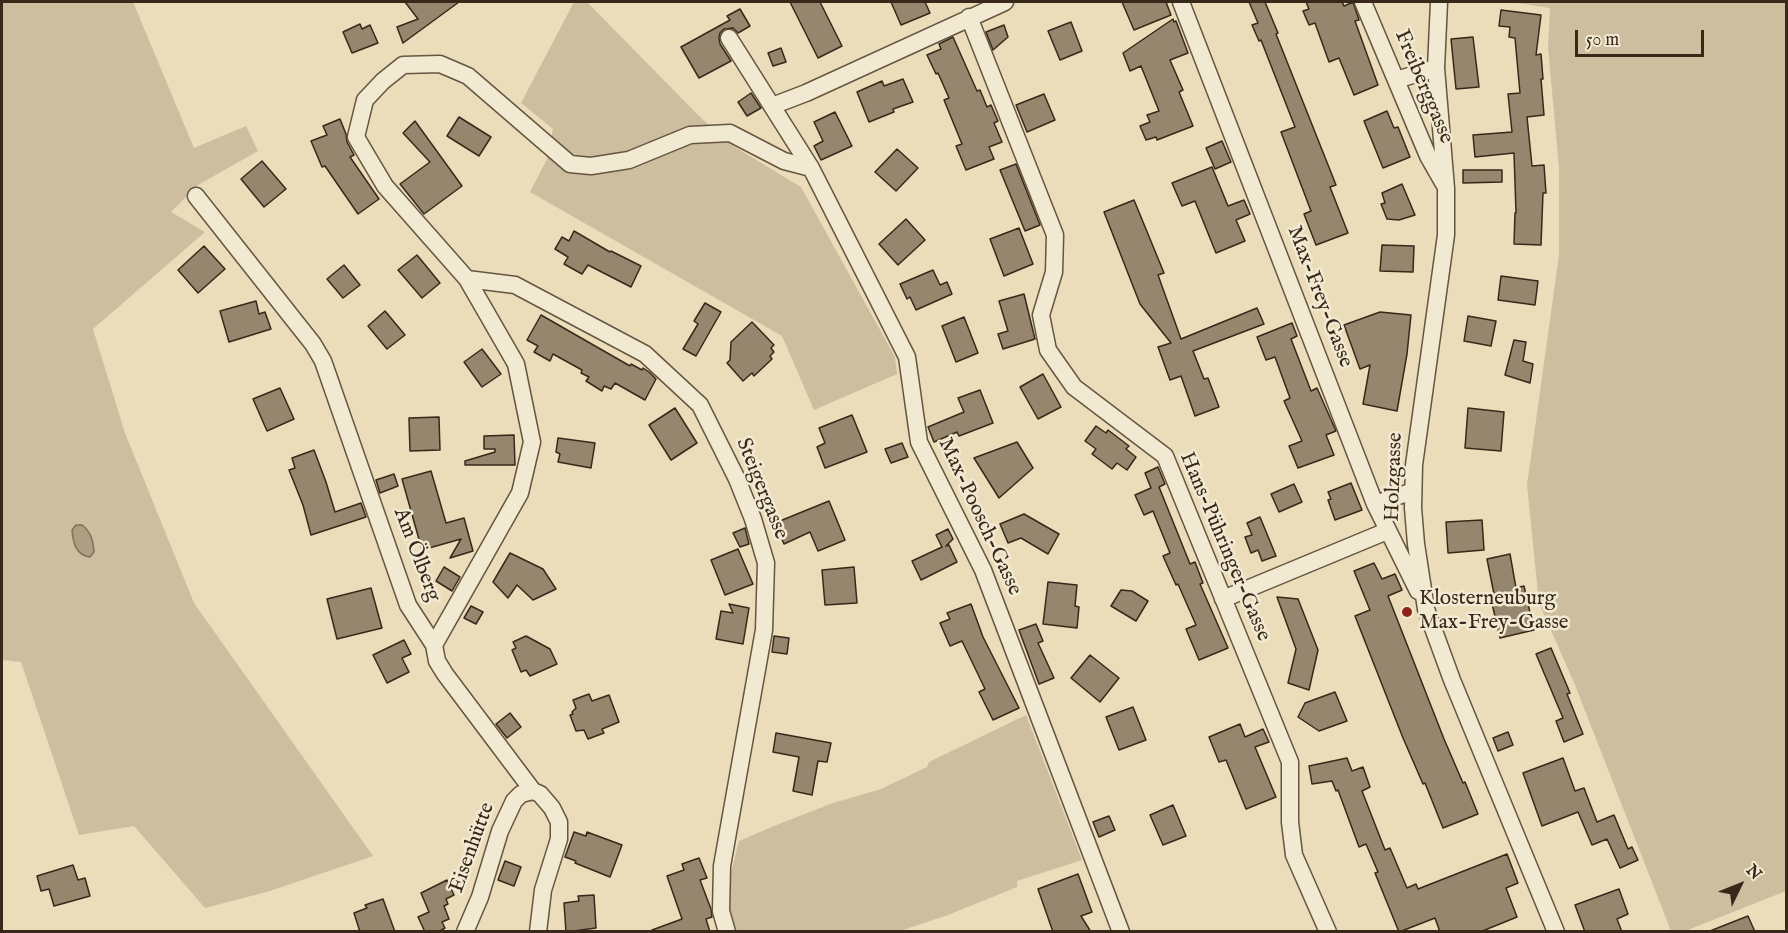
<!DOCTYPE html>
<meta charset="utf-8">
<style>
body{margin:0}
#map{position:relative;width:1788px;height:933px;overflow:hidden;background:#ebddba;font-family:"IM FELL English",serif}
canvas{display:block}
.frame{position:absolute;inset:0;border:3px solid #382819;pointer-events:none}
.north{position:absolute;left:1710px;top:855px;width:60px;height:60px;-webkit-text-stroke:4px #f2e9d2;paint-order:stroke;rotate:47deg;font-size:16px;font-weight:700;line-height:24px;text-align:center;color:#382819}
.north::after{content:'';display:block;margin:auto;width:21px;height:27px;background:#382819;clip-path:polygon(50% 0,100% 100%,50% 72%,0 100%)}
.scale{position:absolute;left:1575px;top:30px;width:129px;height:27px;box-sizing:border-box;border:3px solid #382819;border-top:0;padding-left:8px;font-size:18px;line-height:21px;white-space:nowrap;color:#382819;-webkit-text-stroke:4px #f2e9d2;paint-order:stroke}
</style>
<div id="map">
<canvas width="1788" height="933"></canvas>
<div class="frame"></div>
<div class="north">N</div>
<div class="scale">50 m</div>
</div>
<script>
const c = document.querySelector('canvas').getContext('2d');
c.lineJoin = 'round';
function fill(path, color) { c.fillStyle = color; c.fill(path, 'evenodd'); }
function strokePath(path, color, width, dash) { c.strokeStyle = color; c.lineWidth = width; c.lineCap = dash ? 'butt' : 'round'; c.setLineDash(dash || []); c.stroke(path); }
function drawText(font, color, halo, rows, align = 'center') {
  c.font = font + ' "IM FELL English",serif'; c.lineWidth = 5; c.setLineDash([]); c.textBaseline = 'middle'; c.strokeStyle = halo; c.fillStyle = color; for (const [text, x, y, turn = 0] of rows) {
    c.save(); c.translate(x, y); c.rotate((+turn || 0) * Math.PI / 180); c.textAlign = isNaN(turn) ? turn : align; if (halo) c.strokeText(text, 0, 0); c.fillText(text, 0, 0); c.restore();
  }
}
fill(new Path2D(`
 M2 2H133L194 148 246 126 258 151 198 185 171 212 205 232 93 329 125 433 194 603 373 856 270 891 205 908 134 826 79 835 21 662 2 660Z
 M574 2H587L701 118 730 144 801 187 895 357 897 374 814 410 782 336 530 192 547 159 553 129 521 103Z
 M1511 2H1786V891L1685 931H1671L1575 685 1539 603 1527 485 1559 255V168L1548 47 1550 8Z
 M1026 715 1082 860 1017 881V887L948 915 900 931 735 932 729 904 730 877 739 841 774 826 833 803 881 789 927 767 929 762Z`), '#cdbe9f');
const water = new Path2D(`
 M76 525H82C91 532 93 540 94 552L90 557C76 555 73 543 72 530Z`);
fill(water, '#ae9f83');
strokePath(water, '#7f6f59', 1.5);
const building = new Path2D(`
 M405 2H459L403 43 397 27 418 19Z
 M790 2H820L842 46 818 58Z
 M891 2H925L930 13 901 25Z
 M1122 2H1166L1171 15 1134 30Z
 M1249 2H1265L1278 33 1276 34 1336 185 1330 187 1348 233 1316 245 1304 214 1311 211 1281 132 1295 127 1261 40 1259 41 1252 25 1258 23Z
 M1306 2H1342L1344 6 1353 2 1359 20 1355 21 1378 85 1354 95 1339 58 1329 62 1315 23 1309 25 1303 11 1309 9Z
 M740 9 750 26 738 33 733 28 724 29 720 33 719 38 720 44 731 61 699 78 681 47 730 20 727 16Z
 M1501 10 1541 15 1536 55 1541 54 1543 79H1541L1544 115 1527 117 1532 166 1544 165 1546 193H1543L1541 245 1514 244 1515 213H1516L1514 153 1475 157 1473 135 1512 132 1508 94 1520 93 1515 38 1509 37 1510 27 1499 26Z
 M1173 19 1174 22 1176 21 1188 53 1170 60 1183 90 1179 92 1193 126 1157 140 1156 137 1146 140 1140 126 1150 122 1147 115 1159 111 1141 66 1130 71 1123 53Z
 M1071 22 1082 51 1060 60 1048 31Z
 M360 24 362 29 370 25 378 43 352 53 343 32Z
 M1004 25 1008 37 993 50 986 32Z
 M953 37 977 91 980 90 987 107 991 105 998 121 994 123 1002 142 989 147 994 159 966 170 956 146 962 144 944 100 949 98 938 73 936 74 927 55 941 49 939 44Z
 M1473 37 1479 87 1456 89 1451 39Z
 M781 48 786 62 773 66 768 53Z
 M903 79 913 102 893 109 894 112 869 122 857 92 882 81 884 86Z
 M751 93 761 108 747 116 738 102Z
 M1044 94 1055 120 1027 132 1016 105Z
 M1387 111 1394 128 1398 127 1410 157 1383 168 1364 121Z
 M835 112 852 146 821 160 814 146 823 141 814 122Z
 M459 117 491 137 479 156 447 136Z
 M340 119 346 134 347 142 354 155 350 157 379 199 358 214 325 166 322 167 311 141 327 135 323 126Z
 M415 121 462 186 424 214 400 184 430 162 403 133Z
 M1222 141 1231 162 1215 169 1206 148Z
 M897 149 918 168 896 191 875 172Z
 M262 161 286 189 264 207 241 179Z
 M1016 164 1040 225 1025 231 1000 170Z
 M1212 167 1228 206 1244 200 1250 214 1236 220 1245 241 1216 253 1195 201 1182 206 1172 183Z
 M1463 170H1502V182L1463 183Z
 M1402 184 1415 215 1399 220 1387 219 1381 204 1385 203 1382 193Z
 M1134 200 1164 273 1158 275 1181 339 1257 308 1264 324 1193 351 1204 379 1208 378 1219 407 1195 416 1181 376 1170 380 1158 347 1171 343 1140 304 1104 212Z
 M906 219 925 240 898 265 879 244Z
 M1019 228 1033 264 1004 276 990 239Z
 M574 231 610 252 611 251 641 266 631 287 588 265 582 274 564 264 568 257 555 249 562 237 569 241Z
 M1382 245 1414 246 1413 272 1380 271Z
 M204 246 225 269 198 293 178 270Z
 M417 255 440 283 422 298 398 270Z
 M344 265 360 285 343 298 327 279Z
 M933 270 940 285 947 282 952 294 916 310 910 297 907 299 900 284Z
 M1501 276 1538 281 1535 305 1498 300Z
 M1024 294 1035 339 1003 349 998 334 1008 331 999 301Z
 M256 301 259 314 265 312 271 329 229 342 220 311Z
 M705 303 721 312 696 356 683 349 698 324 694 321Z
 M385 311 405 335 387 349 368 326Z
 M1380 312 1411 315 1407 354 1397 411 1363 404 1370 365 1360 369 1344 325Z
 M541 315 630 366 631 364 642 370 643 368 649 372 656 379 645 400 615 383 611 389 604 386 602 391 586 381 589 377 581 373 582 370 553 354 550 361 534 352 538 346 527 340Z
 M1468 316 1496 321 1491 346 1464 341Z
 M964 317 978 353 956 362 942 326Z
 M752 322 774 345 771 348 774 352 770 356 772 359 754 376 752 373 743 381 727 363 730 360 731 342Z
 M1292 323 1297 336 1291 339 1311 391 1317 388 1336 431 1326 435 1334 455 1298 468 1289 446 1302 441 1284 401 1290 398 1275 357 1266 360 1257 337Z
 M1514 340 1526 342 1523 361 1533 364 1530 383 1505 375Z
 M482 349 501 374 482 387 464 362Z
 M1043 374 1061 407 1038 419 1020 387Z
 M280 388 294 419 267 431 253 399Z
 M980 390 993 423 959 436 957 432 934 442 928 427 964 412 958 398Z
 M675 408 697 443 671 460 649 425Z
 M1468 408 1504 412 1501 451 1465 448Z
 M852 415 867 452 825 468 817 447 825 443 819 428Z
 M439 417 440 450 410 451 409 418Z
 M1096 426 1106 433 1108 430 1129 446 1126 449 1136 457 1127 470 1117 463 1112 469 1092 454 1096 449 1085 441Z
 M514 435 515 465H465V461L495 452V449H484V436Z
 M558 438 595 443 591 468 558 462 560 454 556 452Z
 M1017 442 1033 468 999 498 974 458Z
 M902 443 908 457 891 463 885 449Z
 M314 450 326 482 335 512 361 503 366 517 311 535 303 505 289 470 295 468 292 458Z
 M1158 467 1165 484 1159 487 1190 564 1195 562 1203 583 1200 584 1228 648 1199 660 1186 629 1196 625 1178 584 1176 585 1163 556 1170 553 1153 511 1144 515 1135 495 1151 488 1145 473Z
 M431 471 446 523 464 518 473 551 450 558 461 539 422 550 402 479Z
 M394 474 398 486 380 493 376 480Z
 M1351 483 1362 510 1335 520 1328 500 1331 499 1328 492Z
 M1294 484 1302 502 1279 512 1271 494Z
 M829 501 845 540 818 551 810 532 784 544 775 523Z
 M1024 514 1059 534 1048 554 1021 538 1008 543 1000 524Z
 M1260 517 1276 556 1262 561 1258 550 1251 553 1245 537 1252 535 1247 523Z
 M1482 520 1484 550 1448 553 1446 522Z
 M745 528 749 544 740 547 733 533Z
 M948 529 953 539 946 546 949 545 957 562 921 580 912 561 942 547 936 535Z
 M738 549 753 584 725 595 711 560Z
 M510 553 543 569 556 589 533 600 517 585 508 598 493 582Z
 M1510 554 1516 588 1524 586 1534 630 1500 638 1490 595 1494 594 1487 559Z
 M1374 563 1382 579 1395 574 1402 590 1388 596 1444 739 1463 783 1465 782 1478 814 1443 828 1425 783 1423 784 1403 738 1355 616 1370 610 1354 571Z
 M444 567 460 577 452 591 436 581Z
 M854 567 857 603 825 605 822 570Z
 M1048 582 1077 585 1075 606 1079 607 1077 628 1043 624Z
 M371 588 382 628 337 639 327 599Z
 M1121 590 1132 591 1148 601 1136 621 1111 606Z
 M1277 597 1298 599 1318 650 1309 690 1288 683 1296 649Z
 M729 604 749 608 743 644 716 639 721 611 733 613Z
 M971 604 983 637 1019 708 993 720 979 692 985 689 962 641 950 646 940 623 950 619 947 613Z
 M471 606 483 612 476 624 464 618Z
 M1036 624 1043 641 1038 643 1054 678 1039 684 1019 630Z
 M526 636 550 649 557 664 530 676 526 670 521 672 512 650 516 648 513 642Z
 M774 636 789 638 787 654 772 652Z
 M404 640 411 654 402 658 409 672 387 683 373 655Z
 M1551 648 1570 693 1567 694 1583 734 1564 742 1556 721 1563 718 1536 654Z
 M1090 655 1119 678 1100 702 1071 678Z
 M1335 692 1347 721 1319 731 1298 717 1305 703Z
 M589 694 592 701 609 695 619 722 602 729 604 733 588 739 584 730 576 731 570 715 573 714 572 712 576 708 573 700Z
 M1133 707 1146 740 1119 750 1106 717Z
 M510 713 521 727 507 738 496 724Z
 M1240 724 1245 737 1263 729 1269 742 1255 747 1276 797 1246 809 1226 760 1219 762 1209 737Z
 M1508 732 1513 745 1498 751 1493 738Z
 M776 733 831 743 827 762 818 761 812 795 793 791 799 757 773 752Z
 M1347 758 1352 771 1363 767 1370 787 1362 791 1385 850 1390 848 1407 888 1416 884 1418 889 1507 854 1518 883 1506 888 1517 917 1480 932H1440L1435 918 1399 932 1375 873 1378 872 1366 844 1359 847 1338 790 1336 791 1332 781 1312 784 1309 766Z
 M1563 758 1575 791 1584 788 1597 822 1614 815 1628 849 1632 847 1638 860 1620 868 1607 839 1592 845 1578 812 1542 826 1523 773Z
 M1173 805 1186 836 1163 845 1150 815Z
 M1109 816 1115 830 1099 837 1093 822Z
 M574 832 586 836 587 832 622 845 610 877 575 863 576 861 565 857Z
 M699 858 707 878 700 880 711 909 712 917 706 919 710 932H652V930L682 919 667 876 684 870 682 864Z
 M505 861 521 867 514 886 498 880Z
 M73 865 78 880 85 878 90 896 54 906 49 889 41 891 37 876Z
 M1078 874 1092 912 1081 916 1091 932H1053L1038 889Z
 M447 880 454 895 446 899 448 904 444 906 449 919 442 922 445 928 438 932H425L418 917 429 912 421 893Z
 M1619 889 1628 914 1617 919 1622 932H1585L1575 905Z
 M594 895 596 928 566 932 564 903 579 901 578 896Z
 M383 899 395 932H360L354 913 367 908 365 905Z
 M1748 916 1755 932H1711L1710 931Z`);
fill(building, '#95866d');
strokePath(building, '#382819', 1.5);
const minor = new Path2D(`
 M1181 2 1375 504 1418 591
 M1363 2 1428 156 1444 184
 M1439 2 1436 68 1446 188V235L1414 465 1413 508 1416 544 1426 609 1452 680 1556 932
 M969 17 1055 235 1054 272 1041 315 1048 350 1074 387 1165 456 1290 762V822L1294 855 1328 932
 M729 38 811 168 907 357 919 442 983 570 1121 932
 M1396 80 1436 68
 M772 106 806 93 1005 2
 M196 196 313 344 323 361 408 605 434 645 437 661 445 674 533 791 540 794 552 808 559 822V839L543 890 538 932
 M467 279 515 285 645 354 700 405 737 479 753 519 766 563 764 630 722 866 721 911 727 932
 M1375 504 1413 491
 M1223 599 1387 531
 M434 645 520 493 532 442 516 364 467 279 385 186 356 137 365 100 383 81 403 65 440 64 468 76 570 164 591 166 629 160 690 135 730 133 784 161 811 168
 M465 932 480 897 500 831 514 801 521 794 533 791`);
strokePath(minor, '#655541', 19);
strokePath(minor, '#f2e9d2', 16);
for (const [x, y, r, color] of [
 [1407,612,6,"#8f2418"]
]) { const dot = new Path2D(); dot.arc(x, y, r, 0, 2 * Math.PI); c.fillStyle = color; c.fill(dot); strokePath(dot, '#f2e9d2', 2); }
drawText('21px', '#382819', '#f2e9d2', [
 ["Freiberggasse",1423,87,67],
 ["Max-Frey-Gasse",1319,297,69],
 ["Holzgasse",1395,477,-88],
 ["Steigergasse",761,489,68],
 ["Max-Poosch-Gasse",979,517,65],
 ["Hans-Pühringer-Gasse",1224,547,67],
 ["Am Ölberg",416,555,69],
 ["Eisenhütte",473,848,-70]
]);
drawText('21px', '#382819', '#f2e9d2', [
 ["Klosterneuburg",1419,600],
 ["Max-Frey-Gasse",1419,624]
], 'left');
</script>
